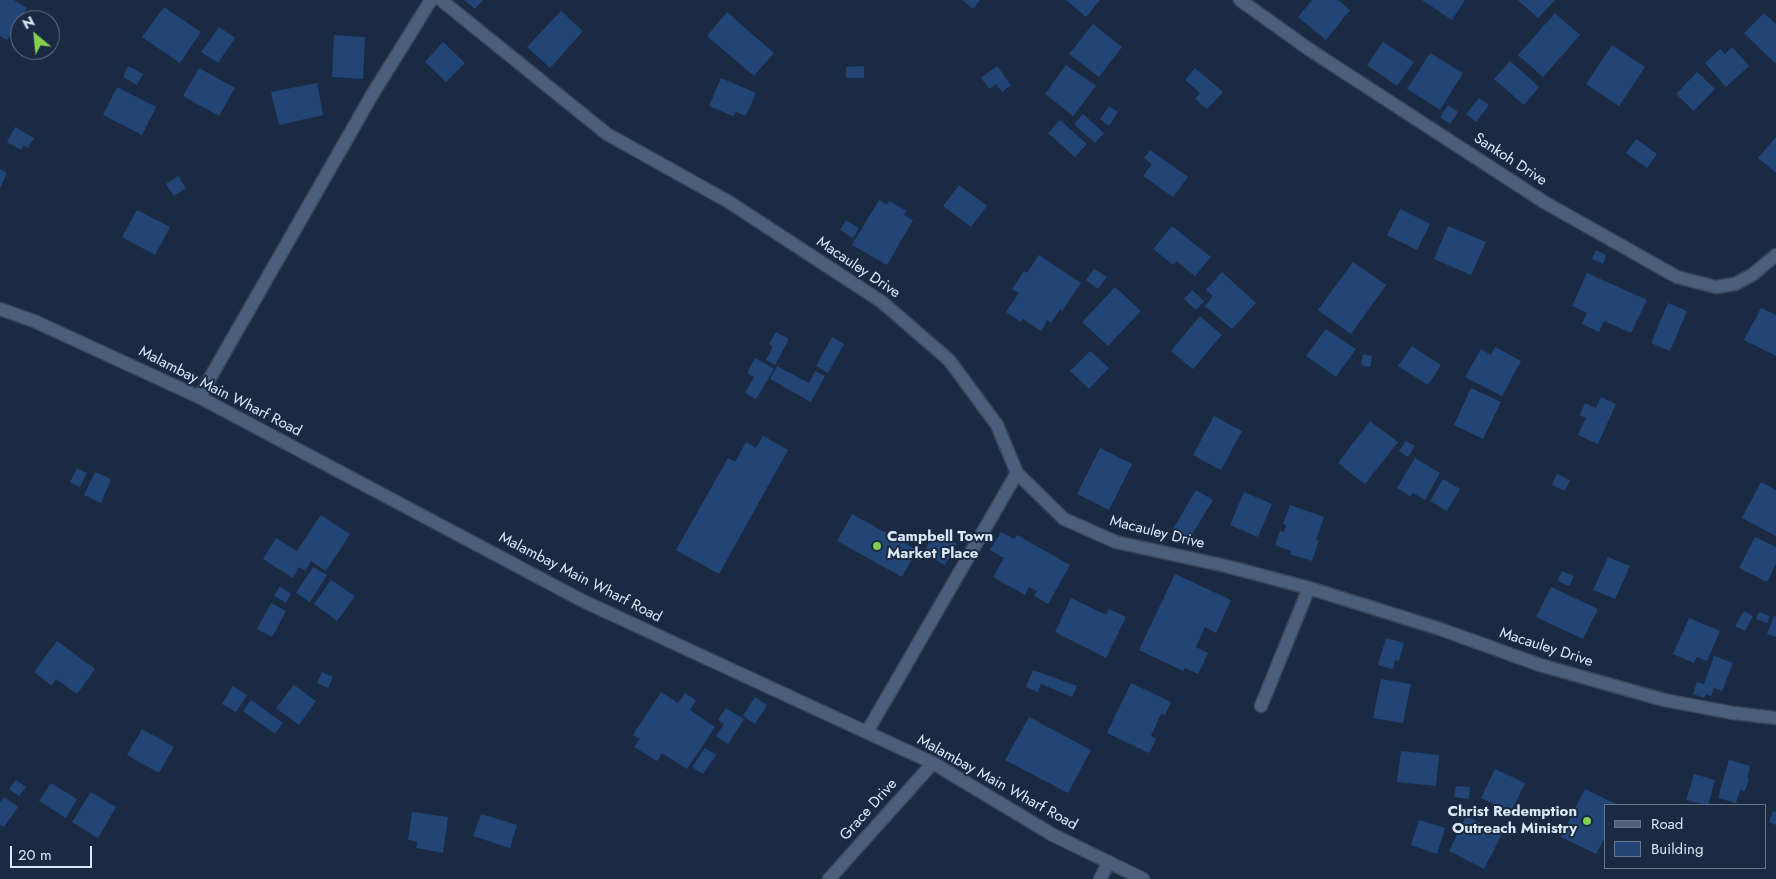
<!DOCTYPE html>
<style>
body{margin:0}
#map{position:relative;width:1776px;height:879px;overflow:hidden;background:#1a2a42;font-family:Jost,sans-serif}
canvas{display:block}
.legend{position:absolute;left:1604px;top:804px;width:162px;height:65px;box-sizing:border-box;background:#1a2a42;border:1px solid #68768a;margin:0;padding:6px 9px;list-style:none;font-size:15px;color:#dce7f7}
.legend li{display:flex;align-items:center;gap:10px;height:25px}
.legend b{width:25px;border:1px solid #68768a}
.north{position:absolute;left:10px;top:10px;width:50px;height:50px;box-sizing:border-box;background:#1a2a42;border:1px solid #68768a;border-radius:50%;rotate:332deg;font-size:14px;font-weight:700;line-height:20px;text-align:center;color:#dce7f7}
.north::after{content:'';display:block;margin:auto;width:18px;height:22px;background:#84cf4d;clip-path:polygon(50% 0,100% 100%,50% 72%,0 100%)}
.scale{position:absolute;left:10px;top:846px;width:82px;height:22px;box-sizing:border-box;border:2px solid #dce7f7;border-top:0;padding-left:6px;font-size:15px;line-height:18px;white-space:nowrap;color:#dce7f7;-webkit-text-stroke:4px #1a2a42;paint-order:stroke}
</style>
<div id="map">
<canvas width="1776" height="879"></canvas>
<ul class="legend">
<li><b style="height:6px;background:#4c5f7a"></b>Road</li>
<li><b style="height:14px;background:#234576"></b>Building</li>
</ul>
<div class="north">N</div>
<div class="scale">20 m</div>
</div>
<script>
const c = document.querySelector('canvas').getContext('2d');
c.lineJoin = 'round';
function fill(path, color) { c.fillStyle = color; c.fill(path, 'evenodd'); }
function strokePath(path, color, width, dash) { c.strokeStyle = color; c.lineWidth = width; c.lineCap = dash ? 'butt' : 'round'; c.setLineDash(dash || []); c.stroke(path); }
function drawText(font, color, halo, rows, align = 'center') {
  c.font = font + ' Jost,sans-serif'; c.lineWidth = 4; c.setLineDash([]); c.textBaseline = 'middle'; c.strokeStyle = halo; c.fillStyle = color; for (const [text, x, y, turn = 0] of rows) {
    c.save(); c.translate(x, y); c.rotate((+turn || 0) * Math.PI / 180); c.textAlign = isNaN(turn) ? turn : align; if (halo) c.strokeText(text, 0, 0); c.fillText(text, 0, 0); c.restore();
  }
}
fill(new Path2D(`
 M0 0H14L27 8 7 40 0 36Z
 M464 0H483L475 9Z
 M962 0H980L973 9Z
 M1066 0H1100L1086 17Z
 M1312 0H1338L1350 10 1326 40 1298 17Z
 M1422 0H1465L1452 20Z
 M1518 0H1555L1538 18Z
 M164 7 201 32 180 63 142 37Z
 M561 11 583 31 550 68 527 47Z
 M727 12 774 53 754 76 707 36Z
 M1555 13 1580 35 1543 77 1518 55Z
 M1764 13 1776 24V64L1744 33Z
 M1093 24 1122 47 1099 77 1069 54Z
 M219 27 235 38 218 63 201 52Z
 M334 35 365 37 363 79 332 77Z
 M443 42 465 63 446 82 425 62Z
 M1383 42 1414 62 1397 86 1367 65Z
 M1612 45 1645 67 1619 106 1586 84Z
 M1732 47 1749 66 1726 87 1705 63 1720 49 1725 54Z
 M1430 53 1463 73 1440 110 1407 89Z
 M1510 61 1539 87 1524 105 1494 79Z
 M1066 65 1096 86 1073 116 1045 94Z
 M128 66 143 74 137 85 123 77Z
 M864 66V78H846V67Z
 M997 66 1011 85 1002 92 996 84 990 89 981 78Z
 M199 68 235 88 219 116 183 96Z
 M1195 68 1223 92 1207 109 1195 99 1200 93 1185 80Z
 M1697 72 1715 89 1694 111 1676 94Z
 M721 78 756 93 746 116 736 112 733 116 709 106Z
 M317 83 323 115 279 125 271 92Z
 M117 87 156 107 142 135 103 115Z
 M1479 98 1489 105 1476 122 1466 114Z
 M1448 105 1458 112 1450 124 1440 117Z
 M1109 106 1118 112 1109 126 1100 119Z
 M1083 114 1104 133 1095 143 1074 124Z
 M1060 120 1087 144 1075 157 1048 133Z
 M15 127 34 138 28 148 24 145 21 150 7 142Z
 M1776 137V173L1758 158Z
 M1636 139 1657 154 1647 168 1626 153Z
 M1150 150 1188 177 1173 197 1143 176 1152 164 1144 158Z
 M0 169 7 173 0 188Z
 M178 176 186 188 174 196 166 184Z
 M959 185 987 206 971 227 943 206Z
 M879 200 887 205 889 201 907 211 904 215 913 220 887 265 852 245Z
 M1400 209 1430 224 1417 250 1387 235Z
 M137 210 170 227 155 255 122 237Z
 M846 220 859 228 853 238 840 230Z
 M1172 226 1211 257 1195 276 1176 261 1173 265 1153 249Z
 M1448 226 1486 242 1471 275 1434 259Z
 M1596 250 1606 255 1603 264 1592 259Z
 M1039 255 1081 283 1062 311 1060 309 1051 323 1047 320 1041 331 1023 319 1021 322 1006 312 1019 293 1012 289 1024 271 1027 273Z
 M1353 262 1386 285 1351 334 1318 310Z
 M1094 269 1107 277 1098 289 1086 280Z
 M1222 272 1256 303 1232 329 1205 306 1213 296 1206 290Z
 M1587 273 1647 300 1631 333 1604 321 1599 332 1582 324 1587 313 1572 306Z
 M1115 287 1141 311 1108 346 1082 322Z
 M1192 290 1204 301 1196 310 1184 299Z
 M1668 303 1687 311 1670 351 1651 343Z
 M1761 308 1776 315V356L1744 340Z
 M1200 316 1222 335 1193 369 1171 351Z
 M1326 329 1356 349 1336 377 1306 356Z
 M776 332 789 339 775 365 766 360 773 347 769 344Z
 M832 337 844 344 828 373 816 366Z
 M1412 346 1441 365 1428 385 1398 366Z
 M1495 347 1521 361 1502 396 1465 377 1481 349 1491 355Z
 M1090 351 1109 368 1089 389 1070 371Z
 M1363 354 1372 356 1370 367 1361 365Z
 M755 358 774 369 756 399 745 393 754 377 747 373Z
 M777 366 809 383 815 371 825 376 811 402 770 379Z
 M1471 388 1501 402 1483 439 1454 425Z
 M1601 397 1616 404 1598 444 1578 435 1586 418 1580 415 1585 403 1596 408Z
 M1214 416 1242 431 1221 470 1193 455Z
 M1370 421 1398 442 1365 484 1338 463Z
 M763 436 788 450 719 574 676 550 728 458 735 462 746 442 756 448Z
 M1406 441 1415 446 1408 457 1399 451Z
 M1100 448 1132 464 1109 510 1077 494Z
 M1415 458 1440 473 1425 500 1413 493 1410 496 1397 488Z
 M77 468 87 473 80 487 70 482Z
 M95 472 111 479 101 503 84 495Z
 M1557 474 1570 480 1565 491 1552 485Z
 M1443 479 1460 489 1447 511 1430 501Z
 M1761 482 1776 490V536L1742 518Z
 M1196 490 1213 500 1190 538 1173 529Z
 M1244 492 1272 504 1258 537 1230 525Z
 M1290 505 1324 517 1316 540H1319L1312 561 1290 554 1291 551 1275 545 1280 531 1284 532 1286 525 1283 524Z
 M852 514 917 550 902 577 837 541Z
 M321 515 350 534 326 571 311 561 305 571 299 567 293 578 263 559 276 538 297 551Z
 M935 532 957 544 945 565 923 553Z
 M1001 532 1014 539 1017 535 1070 565 1048 604 1034 596 1037 591 1029 587 1025 595 993 577 1004 558 990 550Z
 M1755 537 1776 547V564L1767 582 1739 568Z
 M1608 557 1630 566 1615 599 1593 590Z
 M313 567 327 575 310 602 296 593Z
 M1562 571 1574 576 1569 586 1557 581Z
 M1175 574 1231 600 1216 633 1205 627 1196 647 1208 653 1198 674 1185 668 1183 671 1139 650Z
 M331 580 355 596 337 621 314 604Z
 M280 586 291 594 286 603 274 596Z
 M1551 587 1598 609 1583 639 1536 617Z
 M1071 598 1106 615 1109 609 1126 617 1106 658 1055 632Z
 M271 603 286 611 272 637 257 629Z
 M1744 611 1753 616 1745 631 1735 626Z
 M1759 612 1770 616 1767 623 1756 619Z
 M1774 616 1776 617V637L1767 634Z
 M1689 618 1720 631 1707 661 1697 657 1694 663 1673 654Z
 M1386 638 1404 643 1399 661 1395 660 1393 669 1378 665Z
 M57 641 95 669 77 694 56 679 52 686 34 672Z
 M1714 656 1733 663 1722 691 1714 688 1711 696 1706 694 1704 698 1693 694 1697 682 1704 684Z
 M1033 670 1077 686 1072 697 1041 684 1038 692 1026 687Z
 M322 672 333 677 328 688 317 683Z
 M1381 679 1411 684 1403 723 1373 718Z
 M1131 683 1171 702 1165 715 1161 714 1151 736 1156 739 1149 753 1107 733Z
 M294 685 316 701 299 725 276 708Z
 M233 686 247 695 236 712 222 704Z
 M661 692 678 703 685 693 696 700 690 710 715 727 687 769 662 753 657 761 634 747 640 739 633 735Z
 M755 697 767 705 755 724 743 716Z
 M251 700 283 723 275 734 243 711Z
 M726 708 744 719 728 744 716 736 724 724 718 720Z
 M1029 717 1091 750 1068 793 1005 760Z
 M142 729 174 747 159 773 127 755Z
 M705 748 716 755 703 774 692 767Z
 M1401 751 1439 755 1436 786 1397 782Z
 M1729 760 1750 766 1747 778 1749 779 1745 791 1740 790 1736 803 1718 798Z
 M1495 769 1525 783 1511 812 1481 798Z
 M1694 774 1715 780 1708 805 1686 800Z
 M16 780 26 787 19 796 9 789Z
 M51 783 77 799 66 818 39 801Z
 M1456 786 1470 787 1469 799 1454 797Z
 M1585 789 1618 805H1605V837L1596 854 1561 837Z
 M91 792 116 807 98 838 72 822Z
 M4 797 18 807 4 827 0 825V802Z
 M1773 811 1776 812V825L1769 822Z
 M412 812 448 817 443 853 416 848 417 842 408 840Z
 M481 814 517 825 510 848 473 836Z
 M1466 816 1502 834 1484 869 1449 851Z
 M1419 820 1445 828 1437 854 1411 845Z`), '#234576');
const service = new Path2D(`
 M1261 706 1309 588`);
const minor = new Path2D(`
 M441 0 607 134 729 202 882 302 949 360 997 425 1017 473 1064 519 1116 542 1226 566 1309 588 1440 629 1540 665 1664 700 1733 713 1776 718
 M1240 0 1310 50 1544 202 1677 277 1716 287 1735 284 1752 275 1776 255
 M199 397 372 95 431 0
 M867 732 1017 473
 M829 879 933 763
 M1100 879 1109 862`);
const tertiary = new Path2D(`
 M0 309 34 321 199 397 583 601 933 763 1053 835 1143 879`);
strokePath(service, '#38455a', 15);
strokePath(minor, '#38455a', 15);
strokePath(tertiary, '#38455a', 15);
strokePath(service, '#4c5f7a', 12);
strokePath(minor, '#4c5f7a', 12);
strokePath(tertiary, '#4c5f7a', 12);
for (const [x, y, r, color] of [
 [877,546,5,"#84cf4d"],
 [1587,821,5,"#84cf4d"]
]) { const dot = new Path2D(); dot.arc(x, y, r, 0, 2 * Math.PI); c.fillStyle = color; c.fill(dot); strokePath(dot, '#1a2a42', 2); }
drawText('15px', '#dce7f7', '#1a2a42', [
 ["Sankoh Drive",1510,160,33],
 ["Macauley Drive",858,268,34],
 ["Malambay Main Wharf Road",220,392,27],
 ["Macauley Drive",1157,533,14],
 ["Malambay Main Wharf Road",580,578,27],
 ["Macauley Drive",1546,648,18],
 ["Malambay Main Wharf Road",997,783,29],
 ["Grace Drive",869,810,-48]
]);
drawText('bold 15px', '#dce7f7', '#1a2a42', [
 ["Campbell Town",887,537],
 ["Market Place",887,554],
 ["Christ Redemption",1577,812,"right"],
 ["Outreach Ministry",1577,829,"right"]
], 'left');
</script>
